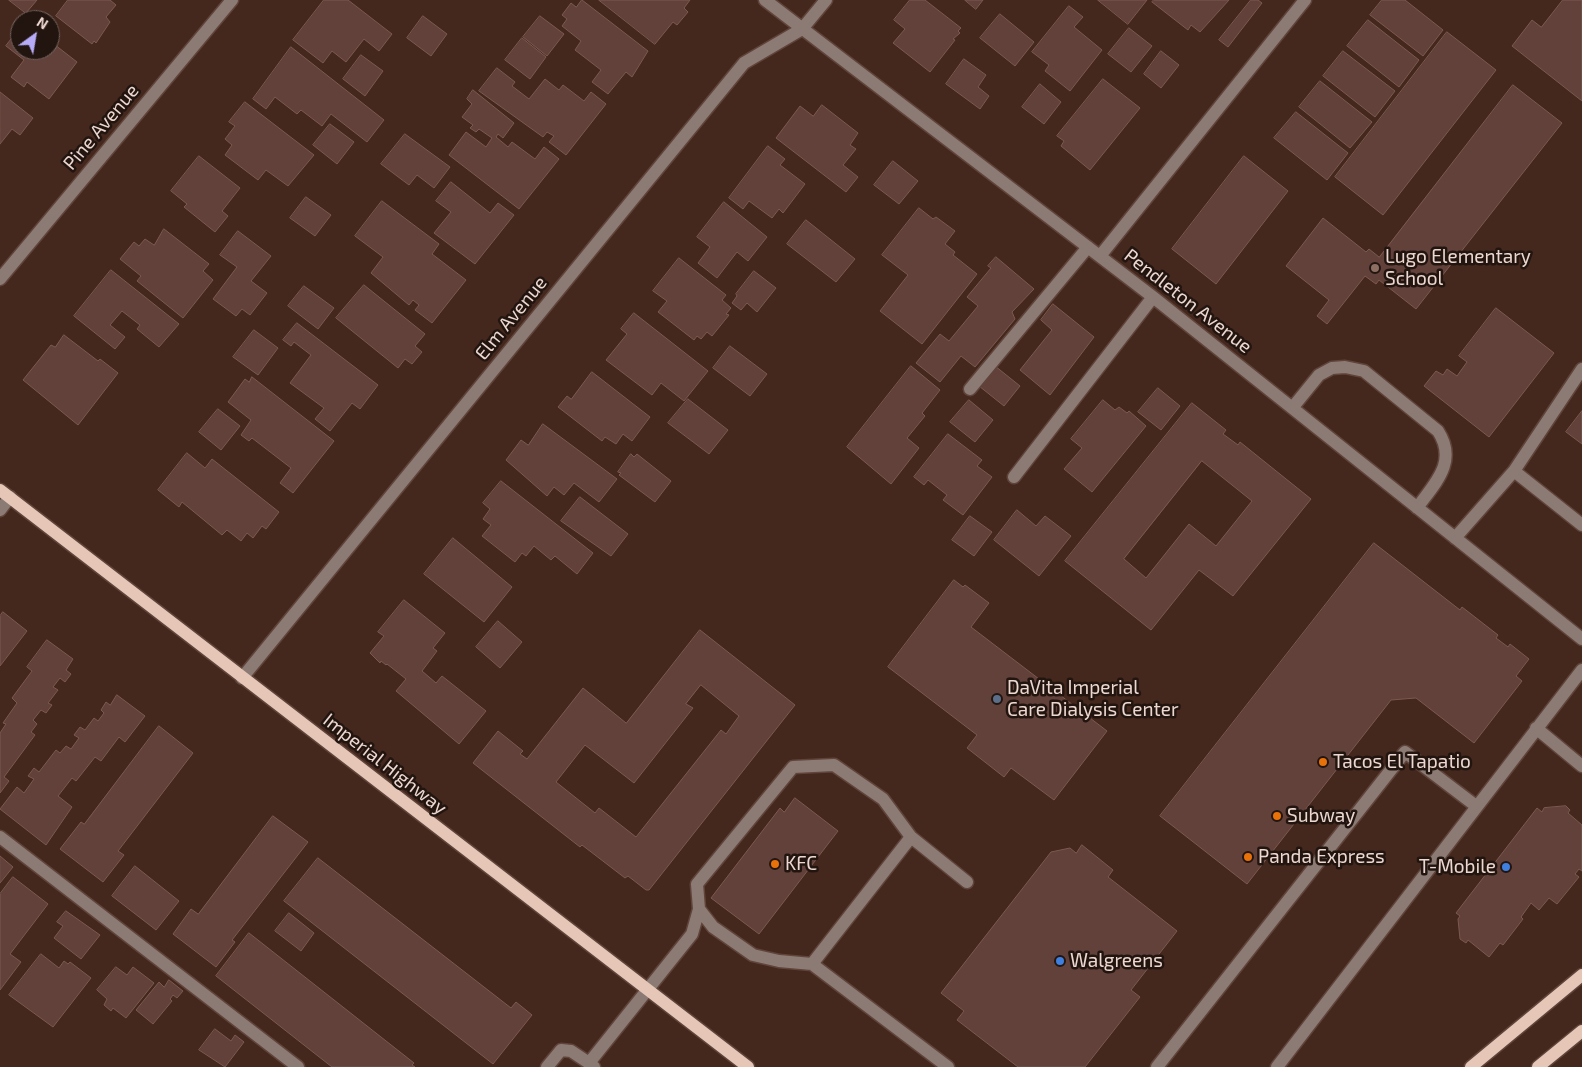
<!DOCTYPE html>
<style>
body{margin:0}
#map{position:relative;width:1582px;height:1067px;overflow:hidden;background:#45281d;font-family:"Exo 2",sans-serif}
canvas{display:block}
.north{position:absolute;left:10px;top:10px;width:50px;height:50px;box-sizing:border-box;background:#221510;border:1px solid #73635d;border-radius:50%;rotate:32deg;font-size:14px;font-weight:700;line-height:20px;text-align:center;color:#ecd8d1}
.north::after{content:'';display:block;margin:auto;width:18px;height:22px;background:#b7abf8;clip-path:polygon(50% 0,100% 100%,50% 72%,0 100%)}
</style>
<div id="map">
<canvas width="1582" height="1067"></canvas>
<div class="north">N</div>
</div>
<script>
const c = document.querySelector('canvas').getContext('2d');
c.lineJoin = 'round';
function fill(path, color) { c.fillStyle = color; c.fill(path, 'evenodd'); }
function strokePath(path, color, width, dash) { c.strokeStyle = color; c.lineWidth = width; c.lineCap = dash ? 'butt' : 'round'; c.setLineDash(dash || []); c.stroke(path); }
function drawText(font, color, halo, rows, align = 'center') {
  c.font = font + ' "Exo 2",sans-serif'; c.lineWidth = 5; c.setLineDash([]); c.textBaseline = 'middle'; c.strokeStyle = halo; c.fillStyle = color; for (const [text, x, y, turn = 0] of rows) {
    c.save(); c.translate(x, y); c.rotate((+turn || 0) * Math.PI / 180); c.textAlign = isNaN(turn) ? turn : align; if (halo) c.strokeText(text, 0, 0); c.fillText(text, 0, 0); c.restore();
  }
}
const building = new Path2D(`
 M9 0H37L26 13Z
 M68 0H110L116 5 106 17 110 22 96 43 94 41 92 44 56 16Z
 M324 0H348L392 34 379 51 364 39 346 62 332 51 323 63 293 40Z
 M582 0 648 51 632 77 626 72 608 94 592 82 601 70 575 50 581 41 562 26 567 19 562 15 571 3 576 7Z
 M599 0H690L684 8 688 12 677 25 673 22 655 44Z
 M910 0H925L961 28 958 31 960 33 953 39 955 40 930 72 893 43 905 29 894 20Z
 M965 0H983L976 9Z
 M1098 0H1147L1128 24Z
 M1154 0H1229L1200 32 1191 25 1188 30 1152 2Z
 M1251 0H1258L1262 3 1228 47 1219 40Z
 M1382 0H1405L1443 30 1423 56 1370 15Z
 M1563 0H1582V101L1512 46 1532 20 1541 27Z
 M1069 6 1083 17 1074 27 1102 50 1070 91 1045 71 1049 65 1032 52Z
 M1000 14 1034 42 1015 66 980 38Z
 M423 16 447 34 431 56 407 38Z
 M540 16 564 34 547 56 523 37Z
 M1368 20 1419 60 1399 87 1347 46Z
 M20 28V50H50V41L77 62 49 99 27 82 24 87 11 77 24 60 6 46Z
 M1129 28 1152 46 1131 72 1108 54Z
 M1447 32 1496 70 1383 215 1335 177Z
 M522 38 546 57 530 79 505 60Z
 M291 47 384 120 367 142 331 114 322 126 301 110 297 114 275 97 266 109 253 99Z
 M1161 51 1179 65 1161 88 1144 74Z
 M1343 51 1395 91 1375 117 1323 76Z
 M361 55 383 71 365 96 343 79Z
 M964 59 986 75 978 87 989 96 980 109 946 84Z
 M497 68 515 82 512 86 529 99 545 79 559 90 563 85 584 101 591 92 606 104 566 155 549 142 554 136 547 132 543 137 479 91Z
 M1103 79 1140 108 1090 170 1061 146 1064 141 1057 136Z
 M1320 81 1372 122 1350 148 1299 107Z
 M1040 84 1061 102 1044 124 1022 107Z
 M1513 85 1562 123 1416 309 1379 280 1376 284 1365 276 1327 324 1317 316 1329 300 1286 266 1323 218 1366 252 1369 249 1379 257Z
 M473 90 514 123 503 138 498 134 496 137 508 147 512 142 535 159 544 147 559 159 519 209 449 155 466 132 486 147 492 138 479 129 476 132 470 128 473 125 462 117 472 104 467 99Z
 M0 92 33 118 20 135 12 129 0 144Z
 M245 102 314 155 288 186 266 170 258 180 225 155 232 145 225 139 235 126 229 122Z
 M822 105 858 133 850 145 856 149 843 165 858 177 846 192 776 138 800 106 813 116Z
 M1296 112 1348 153 1327 180 1274 138Z
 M330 124 354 142 337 164 313 145Z
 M405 134 450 167 434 188 417 175 409 185 381 164Z
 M768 146 785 159 780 165 805 184 783 213 779 209 772 218 749 201 743 209 729 198Z
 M199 156 240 188 222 211 228 216 215 232 184 207 187 204 171 191Z
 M1244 156 1288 191 1216 284 1172 249Z
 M893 161 918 181 899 204 874 185Z
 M451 182 490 213 498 203 514 215 475 264 434 233 451 212 436 201Z
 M306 197 331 215 315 236 290 218Z
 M382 201 439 244 432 254 466 280 432 323 415 310 419 305 413 300 409 305 371 273 383 257 355 236Z
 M724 202 767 237 748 261 737 252 717 278 698 263 710 247 697 237Z
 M919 208 933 219 936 217 955 231 945 244 955 252 953 255 977 274 922 344 880 311 908 275 882 255Z
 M806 220 855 259 836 282 787 244Z
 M164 229 209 264 203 271 213 280 183 318 137 281 141 276 120 259 134 242 139 246 145 239 154 245Z
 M238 231 271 256 251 281 267 293 250 315 242 309 236 316 213 299 237 267 220 255Z
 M996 257 1034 289 1012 312 1015 319 975 367 961 356 940 382 916 363 940 334 949 341 978 306 967 297 991 268 988 266Z
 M679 258 726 295 722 300 731 308 726 314 729 315 712 336 707 332 701 339 697 336 694 340 658 312 667 301 653 291Z
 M111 270 179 324 159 347 137 329 140 325 122 311 110 325 125 337 115 349 74 316Z
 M754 271 776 288 757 312 747 303 741 310 732 303 737 296 736 294Z
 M364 285 425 334 415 346 422 352 412 364 405 359 398 368 336 318Z
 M304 286 334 308 318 329 288 306Z
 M1053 304 1094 337 1050 395 1020 370 1052 330 1041 320Z
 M1496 308 1554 353 1489 437 1424 386 1436 371 1443 375 1447 369 1457 376 1467 362 1459 356Z
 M634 313 708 371 684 401 661 383 652 395 606 360 627 334 621 329Z
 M297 323 378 385 360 409 352 403 330 431 315 419 324 408 290 383 311 355 294 342 291 346 283 340Z
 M254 330 278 348 258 375 233 357Z
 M64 335 98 361 100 359 118 373 78 425 23 380 51 345 55 347Z
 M730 346 767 374 750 396 713 368Z
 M911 366 940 390 922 413 925 416 907 438 919 448 891 484 847 447Z
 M995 366 1020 386 1004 406 979 386Z
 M592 372 650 417 632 441 623 434 616 444 605 437 602 441 558 407 567 396 571 399Z
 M252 377 334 441 293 493 280 483 291 468 252 438 249 441 241 435 251 420 228 402 245 379 249 382Z
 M1158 388 1180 406 1161 430 1138 412Z
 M688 399 728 430 709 454 668 423Z
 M969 400 993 420 975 442 950 422Z
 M1103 400 1115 410 1119 407 1127 413 1129 411 1146 426 1092 492 1064 469 1082 448 1071 439Z
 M1192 403 1226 430 1223 434 1238 445 1240 442 1311 499 1233 596 1199 570 1151 630 1065 561ZM1202 461 1252 501 1216 546 1189 524 1146 578 1124 559Z
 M218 409 240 426 221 450 199 432Z
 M1582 411V444L1566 432Z
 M543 424 617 479 599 502 574 483 564 495 554 487 547 496 506 460 521 440 528 445Z
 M948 434 982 460 977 466 992 477 963 515 943 500 947 495 928 480 924 485 914 477Z
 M187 453 205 468 212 459 279 512 266 529 262 526 253 538 247 533 241 541 227 530 222 535 182 502 179 507 158 490Z
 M631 454 634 457 637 454 671 481 655 502 619 475 621 473 618 472Z
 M501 481 593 553 577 574 555 556 551 560 534 546 526 556 522 553 515 562 482 536 491 525 483 519 490 509 483 503Z
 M580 497 628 534 611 556 561 521Z
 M1017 510 1036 526 1045 516 1071 536 1039 576 994 540Z
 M970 516 992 532 974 556 952 540Z
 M453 538 512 587 484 622 424 574Z
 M1374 543 1460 610 1462 607 1498 635 1496 638 1508 647 1510 644 1529 659 1516 676 1522 681 1474 743 1416 698 1391 700 1247 884 1160 816Z
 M954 580 963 587 965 585 989 603 971 627 1107 731 1054 800 1011 768 1004 777 967 748 977 735 888 667Z
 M404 600 445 633 433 648 437 651 422 671 436 683 442 676 486 711 459 744 396 691 406 679 387 664 386 665 381 661 380 663 370 653 384 636 378 632Z
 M3 612 27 631 0 666V616Z
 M498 621 522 642 500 668 476 647Z
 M700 630 795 705 649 890H646L628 876 625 878 582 845 580 847 473 763 498 731 523 751 520 754 527 759 583 688 626 723ZM701 685 739 716 726 734 721 730 636 837 599 808 595 813 556 782 585 745 634 783 693 708 686 704Z
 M47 640 73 659 66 670 71 674 65 682 60 678 53 687 58 690 48 703 52 705 46 713 41 710 33 720 37 724 31 732 35 735 4 777 9 781 0 793V733L6 724 3 723 17 703 12 698 32 671 27 667Z
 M117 695 145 716 125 742 119 737 101 761 95 757 76 781 72 778 58 796 72 807 46 845 0 809 17 787 24 793 34 779 28 776 34 768 39 772 56 750 60 753 66 746 71 749 79 738 74 735 80 727 85 730 94 718 98 721 104 713 101 710 106 702 110 705Z
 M159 726 193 753 118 851 124 855 103 882 60 849 81 822 84 824Z
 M795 798 838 831 759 934 711 898 780 808 784 812Z
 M1566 806 1570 810 1568 813 1582 825V871L1579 869 1575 874 1579 877 1557 904 1549 898 1539 910 1531 903 1521 917 1523 919 1503 945 1500 943 1489 957 1468 940 1466 943 1460 939 1458 919 1460 916 1456 913 1537 808 1542 812 1544 808Z
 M273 816 308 842 232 940 235 942 216 967 173 934 191 909 198 914Z
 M1082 845 1113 870 1108 877 1177 931 1131 990 1140 997 1085 1067H1018L957 1020 964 1011 941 993 1051 852 1070 848 1076 853Z
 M0 856 13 867 0 883Z
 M318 858 511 1008 516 1002 532 1015 493 1064 284 901Z
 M135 866 179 901 156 930 112 896Z
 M13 877 48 904 10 954 21 962 0 990V894Z
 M66 911 100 935 81 959 54 938 63 926 57 922Z
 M289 913 314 933 301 951 275 931Z
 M249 933 414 1063 412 1065 415 1067H332L216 976Z
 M41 954 59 968 64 961 68 964 70 962 91 978 53 1027 9 995Z
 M116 967 127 975 133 967 154 983 126 1018 113 1008 111 1011 104 1005 107 999 97 990Z
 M169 980 183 991 177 998 173 995 170 999 172 1001 153 1024 136 1010 159 982 164 987Z
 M215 1029 231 1041 235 1035 244 1042 225 1067 199 1050Z`);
fill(building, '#62413a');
strokePath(building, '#7c5951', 1);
const minor = new Path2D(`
 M765 0 1153 297 1582 639
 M1100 256 1305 0
 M0 279 232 0
 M970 389 1088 247
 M1293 407 1319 375 1332 368 1345 367 1364 371 1438 431C1458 462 1435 483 1417 508
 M1514 471 1582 369
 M1014 477 1153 297
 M0 510 10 497
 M1455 538 1514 471 1582 525
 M242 678 744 63 802 29 826 0
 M1536 728 1582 766
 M0 837 298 1067
 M812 964 779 961 753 955 713 927 699 909 697 884 793 767 834 765 883 799 911 837
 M547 1067 561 1050 571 1051 589 1063
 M594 1067 589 1063 692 934 699 909
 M948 1067 812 964 911 837 967 882
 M1157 1067 1405 752 1476 806
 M1277 1067 1582 670`);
const major = new Path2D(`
 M0 490 748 1067
 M1471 1067 1582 975
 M1538 1067 1582 1031`);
strokePath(minor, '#60443a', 15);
strokePath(major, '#60443a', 15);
strokePath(minor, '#8b7b74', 12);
strokePath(major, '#e5c6b7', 12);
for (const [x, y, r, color] of [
 [1375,268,5,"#8d6e63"],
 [997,699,5,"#5c6f8a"],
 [1323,762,5,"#e8710a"],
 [1277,816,5,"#e8710a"],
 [1248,857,5,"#e8710a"],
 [775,864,5,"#e8710a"],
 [1506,867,5,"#3f7fe0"],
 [1060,961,5,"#3f7fe0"]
]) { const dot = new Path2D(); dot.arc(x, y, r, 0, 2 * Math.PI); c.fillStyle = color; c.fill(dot); strokePath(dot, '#221510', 2); }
drawText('19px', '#ecd8d1', '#221510', [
 ["Pine Avenue",101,127,-50],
 ["Pendleton Avenue",1188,301,38],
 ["Elm Avenue",511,318,-51],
 ["Imperial Highway",385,764,38]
]);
drawText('19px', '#ecd8d1', '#221510', [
 ["Lugo Elementary",1385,257],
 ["School",1385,279],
 ["DaVita Imperial",1007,688],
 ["Care Dialysis Center",1007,710],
 ["Tacos El Tapatio",1333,762],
 ["Subway",1287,816],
 ["Panda Express",1258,857],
 ["KFC",785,864],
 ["T-Mobile",1496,867,"right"],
 ["Walgreens",1070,961]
], 'left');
</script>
